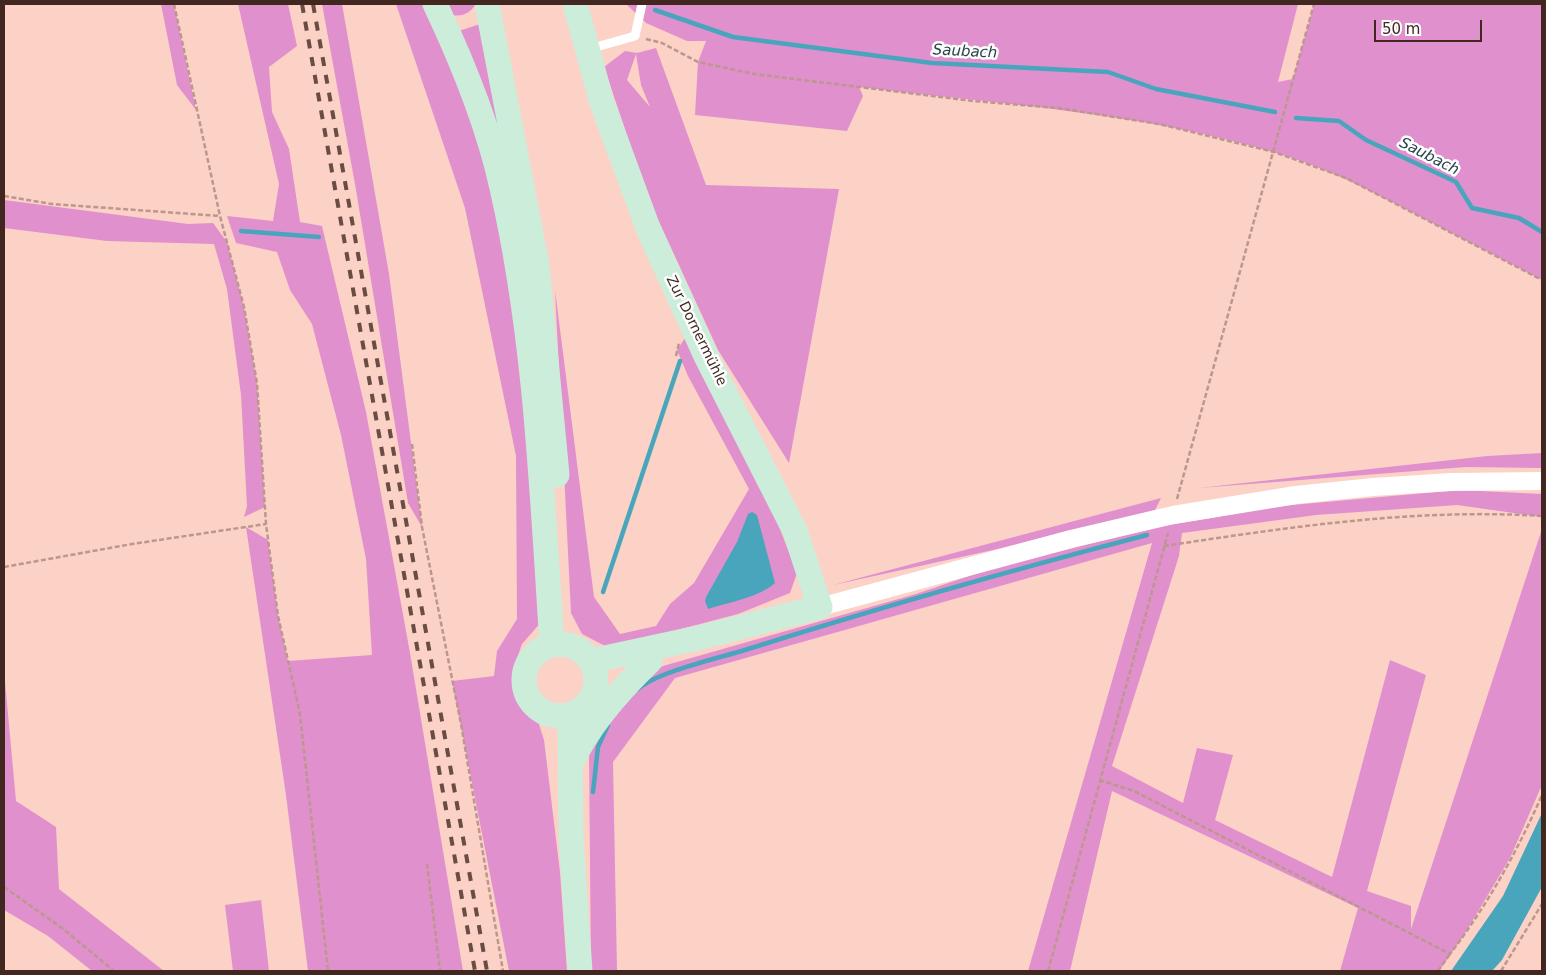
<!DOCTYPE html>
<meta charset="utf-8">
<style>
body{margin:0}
#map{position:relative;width:1546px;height:975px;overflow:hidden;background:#fcd1c6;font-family:"DejaVu Sans",sans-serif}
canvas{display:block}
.frame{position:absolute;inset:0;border:5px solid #412720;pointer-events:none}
.scale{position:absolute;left:1374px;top:20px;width:108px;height:22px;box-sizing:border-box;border:2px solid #412720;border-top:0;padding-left:6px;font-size:15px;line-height:18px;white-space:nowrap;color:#412720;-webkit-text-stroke:4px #fdfdfd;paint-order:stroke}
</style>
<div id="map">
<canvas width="1546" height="975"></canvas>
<div class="frame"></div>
<div class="scale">50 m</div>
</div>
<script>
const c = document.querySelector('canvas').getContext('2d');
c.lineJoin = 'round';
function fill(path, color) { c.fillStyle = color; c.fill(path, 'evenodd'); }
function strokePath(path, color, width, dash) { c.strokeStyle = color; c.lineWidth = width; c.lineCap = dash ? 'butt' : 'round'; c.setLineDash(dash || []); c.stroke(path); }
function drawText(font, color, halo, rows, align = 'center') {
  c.font = font + ' "DejaVu Sans",sans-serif'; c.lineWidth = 5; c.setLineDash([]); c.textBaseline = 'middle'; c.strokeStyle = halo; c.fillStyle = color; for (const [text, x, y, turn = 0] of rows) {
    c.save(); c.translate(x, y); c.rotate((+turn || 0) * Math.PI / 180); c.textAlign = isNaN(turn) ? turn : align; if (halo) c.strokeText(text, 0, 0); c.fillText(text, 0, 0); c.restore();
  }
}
fill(new Path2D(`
 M161 4H174L196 110 177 85Z
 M238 4H288L297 46 269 67 272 112 289 149 300 222 322 226 366 412 410 653 463 971H308L286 795 246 527 268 540 278 616 288 661 372 655 366 559 341 435 312 324 290 290 277 252 236 243 227 216 273 221 279 184Z
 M322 4H342L389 274 422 527 408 503 355 184Z
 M396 4H425C450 64 477 125 492 188 526 329 531 476 543 620L522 644 514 667 516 692 537 718 544 740 560 872 567 971H509L452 681 494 676 497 651 517 619 516 456 465 208Z
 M447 4H476C470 13 463 17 452 15Z
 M626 4H1298L1278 82 1293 79 1314 4H1542V280C1500 258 1457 236 1415 214 1369 190 1323 166 1273 152 1138 112 998 104 859 87L863 96 847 131 695 115 698 62 706 41H687L646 23Z
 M480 24 503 140 456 32Z
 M656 48 706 185 839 189 789 463 718 350 649 200 604 67 625 51 637 53ZM636 54 641 85 650 107 627 80Z
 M4 200 188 224 213 223 227 242 244 307 257 383 265 507 244 517 247 506 241 395 227 289 214 244 107 241 4 228Z
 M555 290 594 597 620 634 656 626 670 604 694 583 749 489 688 376 677 350 687 335 772 508 797 573 790 593 738 614 609 648 582 634 571 613Z
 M1542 453V468L1466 467 1199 488 1487 456Z
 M1459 490 1542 494V517L1457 505 1316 515 1182 533 1179 556 1112 766 1183 803 1197 748 1233 755 1215 820 1332 877 1390 660 1426 675 1367 891 1411 906V929L1542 529V785L1510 858 1464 935 1439 971H1340L1358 908 1112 791 1070 971H1028L1152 543 675 678 613 762 617 971H591L589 752 643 677 663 666 916 594 990 569 1152 528 1281 506Z
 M1161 498 1155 510 993 550 833 585Z
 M4 671 16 801 56 827 59 889 164 971H92L48 936 4 910Z
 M261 900 269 971H233L225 905Z`), '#e090cd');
fill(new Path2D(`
 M752 512 757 515 775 583C758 598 729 602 708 609L705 601 706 597 737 542 748 514Z
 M1542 813V887L1502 960 1492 971H1451L1503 896Z`), '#49a5bb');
strokePath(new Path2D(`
 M655 10 733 37 932 63 1108 72 1156 89 1275 112
 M1296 118 1339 121 1366 140 1456 182 1472 208 1519 218 1542 232
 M241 231 319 237
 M603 592 680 361
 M638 689C657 672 719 658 745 650 878 608 1012 570 1147 535
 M593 792 598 747 608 725`), '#49a5bb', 4.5);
strokePath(new Path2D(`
 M174 4 220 216 244 307 257 383 266 524 278 616 300 714 328 971
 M646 39 662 43 698 62 754 74 973 101 1058 108 1159 124 1274 152 1346 178 1542 280
 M4 196 52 204 220 216
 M676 356 679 343
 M412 444 422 527 461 724 503 971
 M1177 499 1314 4
 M1164 546C1290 527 1415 508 1542 516
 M4 567 132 544 266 524
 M1099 780 1134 791 1450 954C1488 904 1517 852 1542 795
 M427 864 440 971
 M4 887 62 928 114 971
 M1048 971 1168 533
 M1438 971 1450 954
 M1501 971 1542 904`), '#bc978d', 2.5, [5, 2.5]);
strokePath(new Path2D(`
 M589 49 635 36 642 4`), '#fff', 9);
strokePath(new Path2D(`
 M820 607 1071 539 1173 515 1296 495 1373 487 1451 482 1542 481`), '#fff', 18);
strokePath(new Path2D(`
 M435 4C463 63 488 124 502 188 536 336 542 493 552 645
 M487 4 537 265 557 475
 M575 4 602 103 648 228 706 356 795 531 820 607 698 638 591 661
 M524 680a36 36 0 1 1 72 0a36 36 0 1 1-72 0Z
 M570 714 571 839 580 971
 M572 762C589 724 620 690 650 661`), '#cdeddb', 25);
strokePath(new Path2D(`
 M302 4 475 971
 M313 4 487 971`), '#694c44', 4, [9, 9]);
drawText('14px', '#412720', '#fdfdfd', [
 ["Zur Dornermühle",696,331,64]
]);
drawText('italic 15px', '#27444b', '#fdfdfd', [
 ["Saubach",965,52,3],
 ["Saubach",1429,157,27]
]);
</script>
